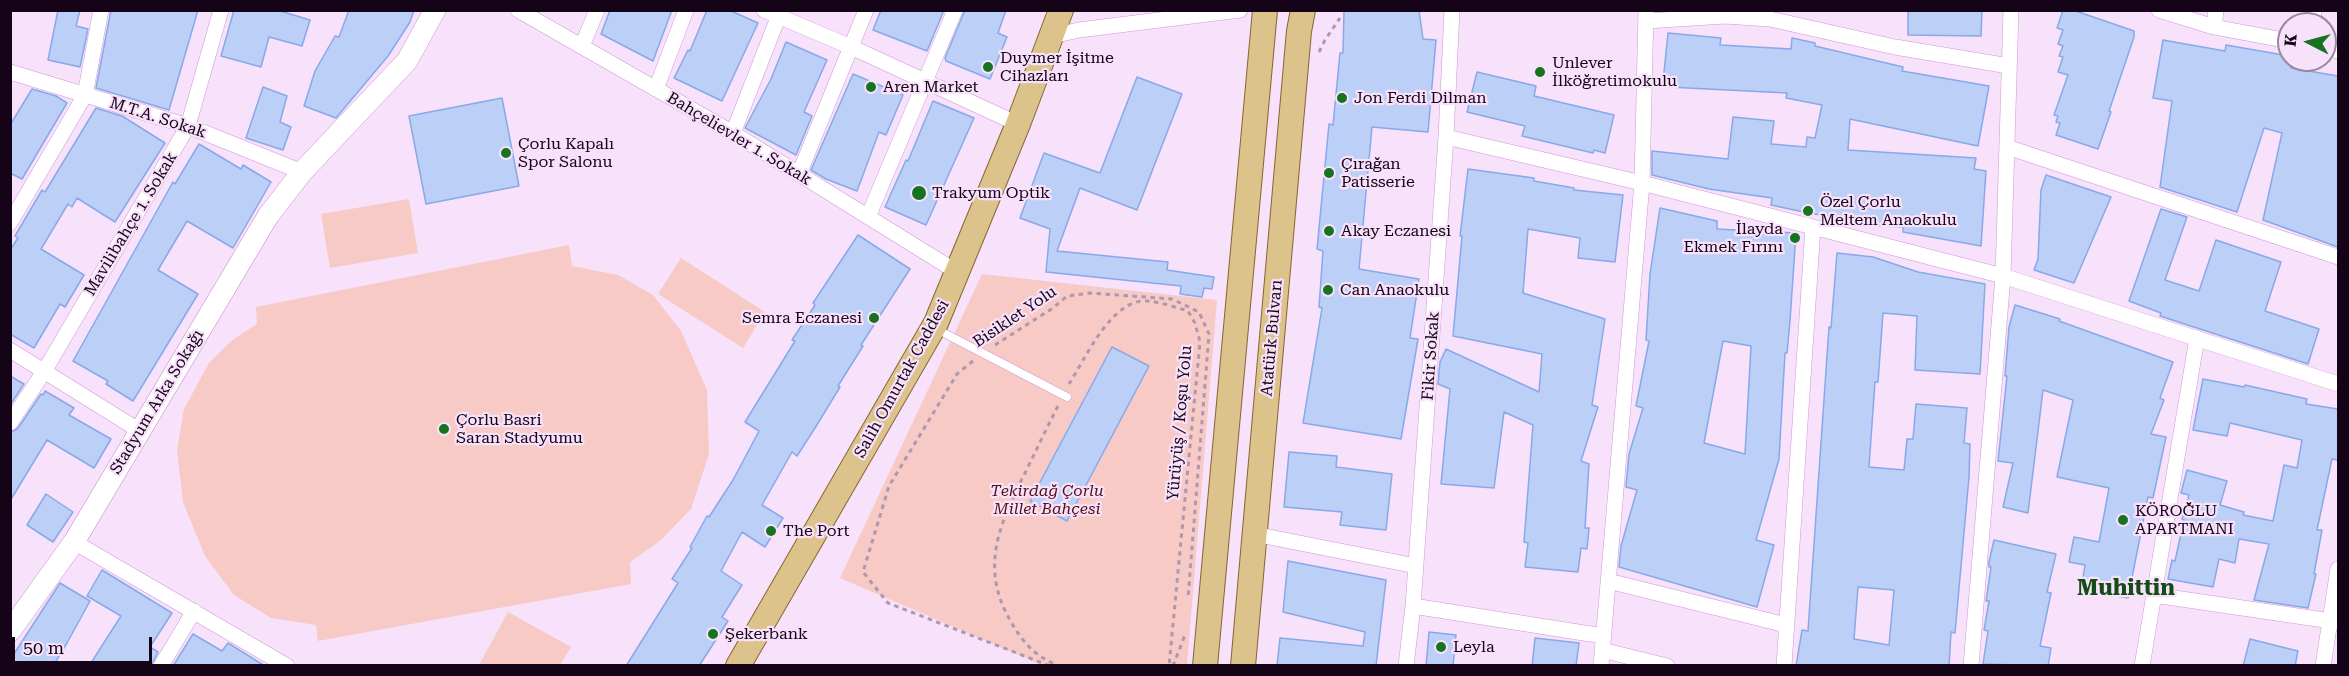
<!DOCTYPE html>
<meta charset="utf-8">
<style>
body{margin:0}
#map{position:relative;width:2349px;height:676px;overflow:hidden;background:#f8e1fa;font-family:"Roboto Serif",serif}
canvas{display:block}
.frame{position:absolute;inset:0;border:12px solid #150317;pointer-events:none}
.north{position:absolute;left:2277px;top:12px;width:60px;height:60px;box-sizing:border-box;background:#f8e1fa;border:2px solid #9d889f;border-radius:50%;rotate:276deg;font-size:16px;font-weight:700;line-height:24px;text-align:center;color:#150317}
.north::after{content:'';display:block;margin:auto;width:21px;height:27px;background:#167320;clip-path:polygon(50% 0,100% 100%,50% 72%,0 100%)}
.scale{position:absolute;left:12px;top:637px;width:140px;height:27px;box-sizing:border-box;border:3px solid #150317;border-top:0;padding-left:8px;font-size:18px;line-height:21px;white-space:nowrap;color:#150317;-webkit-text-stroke:4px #f8e1fa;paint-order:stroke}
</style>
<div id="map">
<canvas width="2349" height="676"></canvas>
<div class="frame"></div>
<div class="north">K</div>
<div class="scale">50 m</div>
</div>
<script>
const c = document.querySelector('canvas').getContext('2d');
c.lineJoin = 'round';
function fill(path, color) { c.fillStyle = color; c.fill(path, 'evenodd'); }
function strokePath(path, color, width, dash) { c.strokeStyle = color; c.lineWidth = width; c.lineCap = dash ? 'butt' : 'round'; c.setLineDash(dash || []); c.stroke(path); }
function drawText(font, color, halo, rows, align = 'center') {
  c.font = font + ' "Roboto Serif",serif'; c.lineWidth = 4.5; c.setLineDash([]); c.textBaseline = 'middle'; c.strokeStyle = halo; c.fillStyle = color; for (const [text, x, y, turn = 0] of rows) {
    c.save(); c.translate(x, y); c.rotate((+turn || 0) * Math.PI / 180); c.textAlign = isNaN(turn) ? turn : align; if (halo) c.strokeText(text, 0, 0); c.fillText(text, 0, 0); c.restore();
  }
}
fill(new Path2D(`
 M409 199 418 253 330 268 321 214Z
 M569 245 572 266 618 275 653 295 681 331 707 390 709 454 691 509 660 541 630 562 631 584 318 641 316 625 271 618 234 595 205 556 183 502 177 450 184 409 209 363 231 341 257 324 256 307Z
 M681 258 765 312 743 348 658 294Z
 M982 274 1217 300 1187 665H1042L840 578Z
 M508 612 571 647 560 665H479Z`), '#f7cac5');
const building = new Path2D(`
 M58 10H80L76 26 88 29 80 67 48 60Z
 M111 10H198L169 110 96 88Z
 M234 10H277L310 20 302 46 269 37 261 67 221 56Z
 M349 10H414L410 22 388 56 336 118 304 106 315 71 335 36 339 37Z
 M610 10H672L653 61 601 34Z
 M707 10H729L758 23 722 101 674 78 688 50 690 51Z
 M881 10H944L927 51 873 30Z
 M965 10H1006L998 33 1007 37 990 79 946 61 945 58Z
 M1344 10H1419L1423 39 1436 40 1428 132 1372 127 1359 269 1419 279 1410 338 1418 339 1401 439 1303 423 1322 308 1319 307 1323 251 1317 249 1329 124 1333 125 1340 53H1343Z
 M1908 10H1982L1981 36 1908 35Z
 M2063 10H2073L2134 31V37L2109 111 2111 112 2098 149 2056 135 2060 123 2056 122 2058 116 2054 115 2068 75 2058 72 2063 57 2059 56 2063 46 2058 44 2063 30 2057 28Z
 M1668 33 1721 38 1720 45 1791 49 1792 38 1815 43V46L1903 67 1902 71 1989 86 1978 146 1850 119 1848 150 1976 158 1974 169 1986 171 1981 246 1903 232V227L1860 225 1850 222 1851 217 1813 214 1771 205 1772 198 1709 189 1652 175V151L1728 159 1733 117 1774 121 1771 144 1806 147 1807 137 1815 138 1822 105 1786 98 1787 93 1668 87V83L1663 82Z
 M2163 40 2225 51 2226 45 2289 56V60H2292L2291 68 2338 76V247L2263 220 2282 133 2264 128 2237 212 2160 187 2172 101 2153 98Z
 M786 42 827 60 804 112 812 116 796 155 745 128 771 79Z
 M1477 72 1536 86 1534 96 1614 115 1605 153 1594 150 1593 153 1522 136 1525 126 1467 112Z
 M853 74 903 95 886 135 879 132 857 191 826 179 811 170Z
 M1137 77 1182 94 1137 210 1080 188 1057 251 1168 262 1167 270 1214 277 1212 289 1204 288 1202 297 1180 294 1181 286 1046 272 1050 229 1020 218 1044 153 1100 173Z
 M263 87 287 96 280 122 291 127 283 150 246 138Z
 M32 89 56 96 67 103 22 179 10 173V125Z
 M502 98 519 186 426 204 409 116Z
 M933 101 974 118 926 225 885 207 906 160 908 161Z
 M96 108 122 116 165 143 115 222 77 198 72 207 68 204 41 249 84 275 65 307 60 304 34 348 10 334V250L18 238 15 236 42 190 45 192Z
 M199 144 241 169 243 165 271 182 233 248 187 221 158 270 198 294 133 401 106 384 108 381 73 361 173 182 175 184Z
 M1468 169 1534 178V181L1574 188V190L1623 195 1615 262 1578 258 1580 238 1528 229 1523 293 1605 319 1592 405 1598 407 1581 461 1589 464 1585 528H1589L1587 549 1581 548 1578 572 1525 567 1528 543 1524 542 1533 425 1504 412 1494 488 1441 484 1450 389 1438 384 1440 362 1446 349 1539 392 1542 354 1453 336 1462 236H1460Z
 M2046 175 2111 197 2074 283 2034 270 2038 259 2041 190Z
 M1660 208 1717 221V229L1796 233 1790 321 1787 353H1785L1779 459 1756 540 1774 545 1757 607 1619 567 1621 546 1637 490 1626 487 1629 454 1643 408 1636 406 1649 341 1646 340 1650 274ZM1723 341 1751 346 1745 454 1704 443Z
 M2161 209 2187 217 2165 280 2199 291 2216 240 2281 262 2265 311 2319 329 2308 364 2160 316 2161 313 2129 301Z
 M858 235 910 269 861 345 863 346 838 386 840 387 815 428 797 456 792 452 762 505 783 518 765 547 742 532 721 571 742 585 722 617 728 621 699 666H626L678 583 672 579 692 548 690 547 707 516 709 517 733 480 759 431 745 422 795 341 792 340 815 305 813 303Z
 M1837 253 1873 257 1918 272 1985 284 1980 374 1915 370 1917 316 1883 313 1878 382H1875L1869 467 1904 470 1907 439H1913L1916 404 1967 408 1964 443 1970 444 1969 477 1955 633 1951 632 1949 666H1796L1802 630 1808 631 1829 327 1831 328ZM1858 587 1894 590 1889 645 1854 639Z
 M2015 305 2060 319 2059 321 2173 362 2160 398 2164 400 2151 434 2166 437 2153 498 2148 497 2128 598 2081 590 2085 565 2069 562 2074 537 2099 542 2109 488 2057 477 2073 400 2043 390 2028 513 2003 507 2013 463 1998 461 2007 376H2005L2009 327Z
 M1112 347 1149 366 1067 521 1030 501Z
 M10 376 24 384 10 405Z
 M2203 379 2244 387 2245 385 2307 399 2306 404 2338 409V460L2332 459 2317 530H2322L2314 574H2316L2308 608 2254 600 2269 544 2239 539 2235 563 2219 559 2213 587 2168 579 2172 560 2175 561 2184 520 2182 519 2189 495 2181 493 2187 470 2227 481 2220 505 2244 512 2243 515 2273 521 2284 465 2297 468 2302 440 2230 423 2227 436 2193 430Z
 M45 391 74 408 69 415 111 439 94 468 47 440 10 501V433L18 428 41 394 43 395Z
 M1289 452 1337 456 1336 467 1392 474 1386 530 1340 525 1342 512 1284 507Z
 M46 494 73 512 53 542 27 525Z
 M1994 540 2056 554 2047 592 2051 593 2040 646 2051 648 2048 666 1983 664 1988 631 1984 630 1989 601H1986L1991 567H1989V562Z
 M1288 561 1386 580 1376 666H1277L1280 638 1363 646 1365 632 1283 612Z
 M102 570 172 613 150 647 158 652 151 666H89L121 616 87 596Z
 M60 583 90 601 67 643 53 666H10V660Z
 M1429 632 1456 635 1453 666H1426Z
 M193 634 222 651 228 643 265 666H173Z
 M1535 638 1579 643 1576 666H1532Z
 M2250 639 2298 651 2295 666H2243Z`);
fill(building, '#bbcff7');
strokePath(building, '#88a8e9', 1.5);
const lane = new Path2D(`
 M946 334 1067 397`);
const street = new Path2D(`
 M518 10 733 133 957 272
 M764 10 851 47 1018 124
 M2159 10 2214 27 2289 41
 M1646 21 1725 16 1770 19 1895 47 2009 66
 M2313 24 2314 10
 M2214 27 2216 10
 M1052 36 1079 30 1240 10
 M582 46 597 10
 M2325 48 2338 51
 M10 72 188 126 302 172
 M656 89 686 10
 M733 133 781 10
 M1446 137 1642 183 2003 276 2338 384
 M2007 147 2338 257
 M799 174 866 10
 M868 217 955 10
 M10 223 85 95 101 10
 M10 350 140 431
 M10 423 45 370 188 126 221 10
 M1254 534 1416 566
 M74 542 287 666
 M1608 581 1786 625
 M2154 595 2338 622
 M1413 606 1603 636
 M1602 650 1667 666
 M161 666 194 611
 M1406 666 1413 606 1446 137 1452 10
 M1601 666 1642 183 1646 10
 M1784 666 1813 227
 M1971 666 2003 276 2011 10
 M2142 666 2197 338
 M2323 666 2338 569`);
const secondary = new Path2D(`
 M10 631 74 542 268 216 302 172 407 61 435 10`);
const primary = new Path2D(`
 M738 666 936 323 1018 124 1061 10
 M1205 666 1265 10
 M1243 666 1299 31 1303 10`);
strokePath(lane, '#ce98d2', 9);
strokePath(street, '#ce98d2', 16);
strokePath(secondary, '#ce98d2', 22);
strokePath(primary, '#876631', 26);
strokePath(new Path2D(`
 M1319 52 1325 40 1340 18
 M995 345 1053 308 1067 296 1090 293 1172 299 1199 312 1209 334 1188 598
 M973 361 957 374 889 486 863 572 888 603 1050 666
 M1069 384C1085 359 1112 298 1147 301 1160 302 1175 307 1188 311L1195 323 1200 342 1169 666
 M1058 406C1046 429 1035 453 1023 477 999 526 980 568 1010 620 1023 643 1035 657 1060 666
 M1173 666 1185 635`), '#ad98af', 3, [4.5, 4.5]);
strokePath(lane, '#fff', 8);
strokePath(street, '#fff', 15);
strokePath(secondary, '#fff', 21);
strokePath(primary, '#dcc38c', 24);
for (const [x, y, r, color] of [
 [988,67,6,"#167320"],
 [1540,72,6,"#167320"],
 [871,87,6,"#167320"],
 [1342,98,6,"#167320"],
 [506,153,6,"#167320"],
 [1329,173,6,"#167320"],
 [919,193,8,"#167320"],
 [1808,211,6,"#167320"],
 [1329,231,6,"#167320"],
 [1795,238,6,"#167320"],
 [1328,290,6,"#167320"],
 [874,318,6,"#167320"],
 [444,429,6,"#167320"],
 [2123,520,6,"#167320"],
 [771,531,6,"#167320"],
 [713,634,6,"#167320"],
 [1441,647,6,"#167320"]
]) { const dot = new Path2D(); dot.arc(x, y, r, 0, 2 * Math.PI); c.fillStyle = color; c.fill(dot); strokePath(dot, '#f8e1fa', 2); }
drawText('16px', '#150317', '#f8e1fa', [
 ["Duymer İşitme",1000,58],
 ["Cihazları",1000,76],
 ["Unlever",1552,63],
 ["İlköğretimokulu",1552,81],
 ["Aren Market",883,87],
 ["Jon Ferdi Dilman",1354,98],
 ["Çorlu Kapalı",518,144],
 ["Spor Salonu",518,162],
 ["Çırağan",1341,164],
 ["Patisserie",1341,182],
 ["Trakyum Optik",932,193],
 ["Özel Çorlu",1820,202],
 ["Meltem Anaokulu",1820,220],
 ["İlayda",1783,229,"right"],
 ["Ekmek Fırını",1783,247,"right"],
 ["Akay Eczanesi",1341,231],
 ["Can Anaokulu",1340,290],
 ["Semra Eczanesi",862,318,"right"],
 ["Çorlu Basri",456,420],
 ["Saran Stadyumu",456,438],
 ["KÖROĞLU",2135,511],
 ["APARTMANI",2135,529],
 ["The Port",783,531],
 ["Şekerbank",725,634],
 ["Leyla",1453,647]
], 'left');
drawText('16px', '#150317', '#f8e1fa', [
 ["M.T.A. Sokak",158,118,18],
 ["Bahçelievler 1. Sokak",739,139,31],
 ["Mavilibahçe 1. Sokak",131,224,-59],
 ["Bisiklet Yolu",1015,317,-34],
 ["Atatürk Bulvarı",1272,338,-85],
 ["Fikir Sokak",1431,356,-86],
 ["Salih Omurtak Caddesi",902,379,-61],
 ["Stadyum Arka Sokağı",157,402,-59],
 ["Yürüyüş / Koşu Yolu",1180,423,-85]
]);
drawText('italic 16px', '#531012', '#f8e1fa', [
 ["Tekirdağ Çorlu",1047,491],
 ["Millet Bahçesi",1047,509]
]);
drawText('bold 22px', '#144c18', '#f8e1fa', [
 ["Muhittin",2126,589]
]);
</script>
